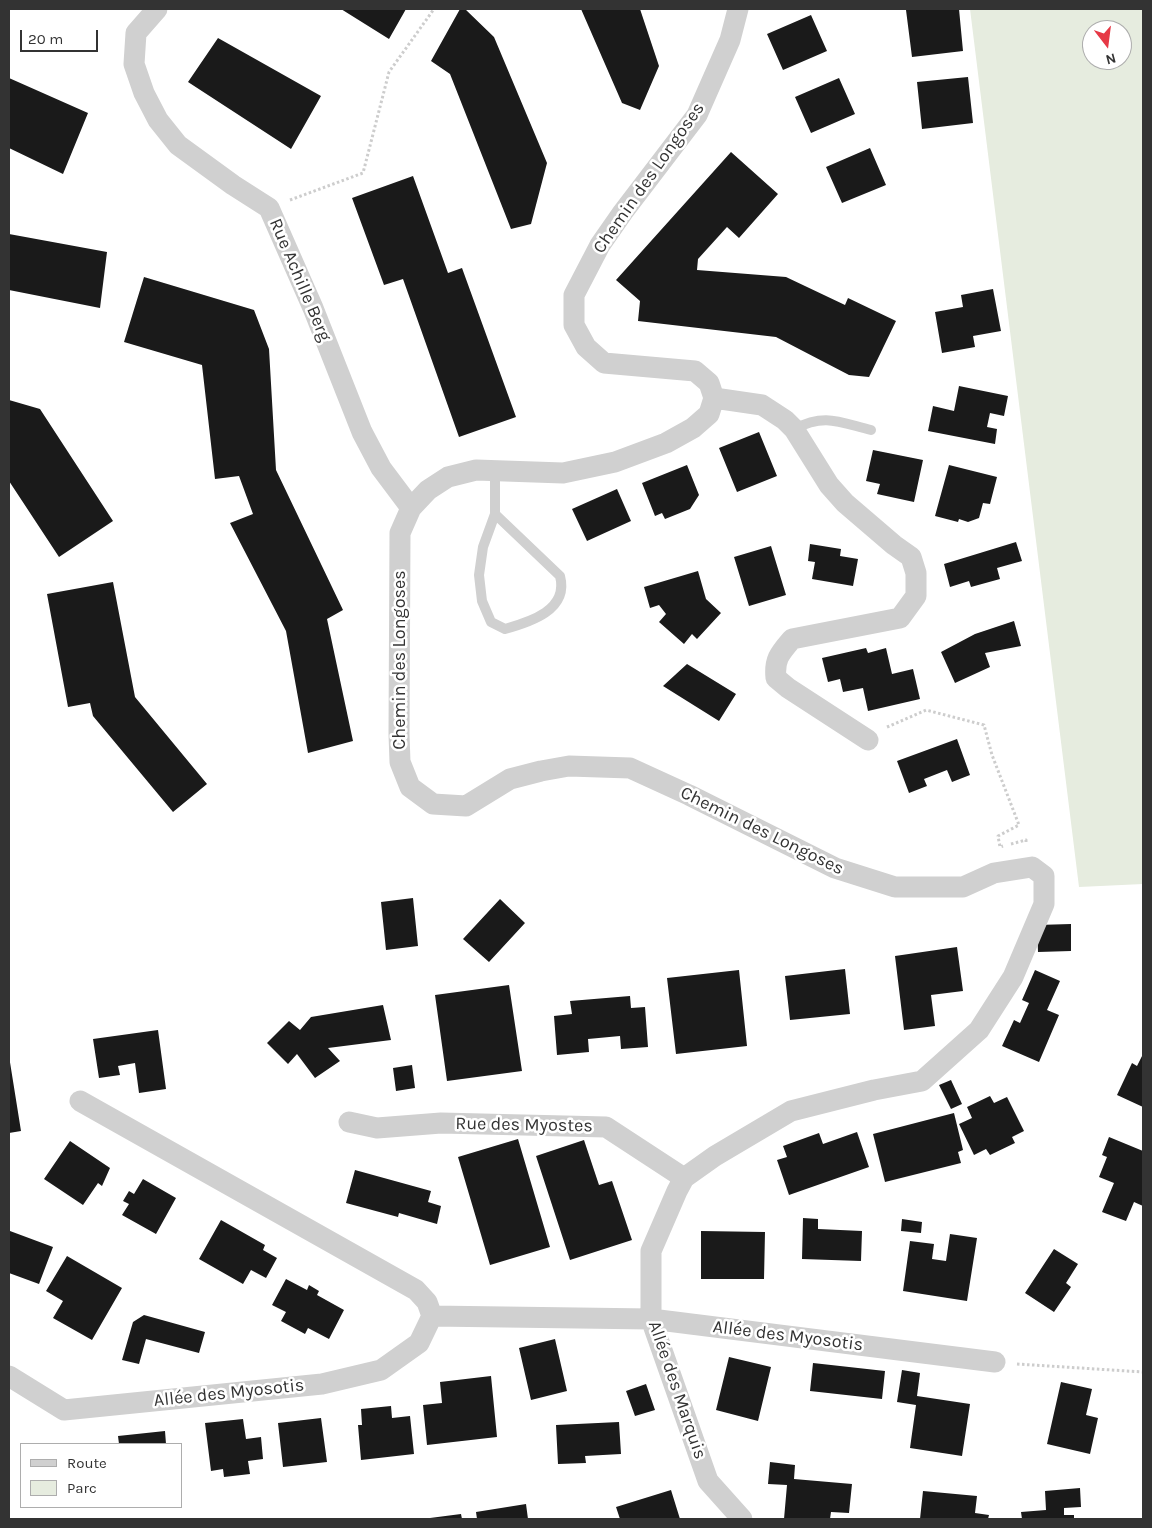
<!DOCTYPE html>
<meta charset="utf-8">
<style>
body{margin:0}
#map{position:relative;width:1152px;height:1528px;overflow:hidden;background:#fff;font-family:Karla,sans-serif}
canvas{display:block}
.frame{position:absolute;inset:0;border:10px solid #333;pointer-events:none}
.legend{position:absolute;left:20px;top:1443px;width:162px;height:65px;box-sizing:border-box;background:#fff;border:1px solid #adadad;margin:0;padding:6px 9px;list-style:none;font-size:15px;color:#333}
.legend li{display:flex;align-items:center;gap:10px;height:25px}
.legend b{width:25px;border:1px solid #adadad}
.north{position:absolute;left:1082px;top:20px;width:50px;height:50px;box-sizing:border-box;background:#fff;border:1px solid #adadad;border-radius:50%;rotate:165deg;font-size:14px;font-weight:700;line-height:20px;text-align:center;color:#333}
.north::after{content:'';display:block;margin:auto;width:18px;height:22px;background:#e63946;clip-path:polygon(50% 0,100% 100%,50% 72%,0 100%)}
.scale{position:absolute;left:20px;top:30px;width:78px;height:22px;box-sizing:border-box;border:2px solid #333;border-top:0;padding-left:6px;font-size:15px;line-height:18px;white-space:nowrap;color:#333;-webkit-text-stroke:4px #fff;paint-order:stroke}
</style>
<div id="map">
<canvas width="1152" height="1528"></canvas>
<div class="frame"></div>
<ul class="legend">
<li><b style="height:6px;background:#d0d0d0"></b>Route</li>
<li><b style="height:14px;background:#e6ecdf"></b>Parc</li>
</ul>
<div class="north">N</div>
<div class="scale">20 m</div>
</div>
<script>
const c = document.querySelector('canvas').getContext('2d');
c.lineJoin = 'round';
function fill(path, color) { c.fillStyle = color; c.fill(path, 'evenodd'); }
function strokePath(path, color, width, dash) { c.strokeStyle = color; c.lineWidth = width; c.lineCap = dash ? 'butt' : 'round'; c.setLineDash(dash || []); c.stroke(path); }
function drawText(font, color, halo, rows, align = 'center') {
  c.font = font + ' Karla,sans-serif'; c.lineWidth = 5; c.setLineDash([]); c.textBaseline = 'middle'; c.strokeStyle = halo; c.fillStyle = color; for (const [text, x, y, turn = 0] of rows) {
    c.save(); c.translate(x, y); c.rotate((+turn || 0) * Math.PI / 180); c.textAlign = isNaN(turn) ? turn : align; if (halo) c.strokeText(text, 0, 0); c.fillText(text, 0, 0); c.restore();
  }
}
fill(new Path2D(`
 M970 9H1143V884L1079 887ZM1092 30H1122V60H1092Z`), '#e6ecdf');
fill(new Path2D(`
 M341 9H406L389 39Z
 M460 9H465L494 37 547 163 531 224 511 229 450 74 431 61Z
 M581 9H640L659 66 640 110 622 103Z
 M959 9 963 51 912 57 906 10Z
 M811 15 827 51 783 70 767 34Z
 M218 38 321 96 291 149 188 82Z
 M968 77 973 123 922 129 917 82Z
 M9 78 88 113 63 174 9 148Z
 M839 78 855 114 811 133 795 97Z
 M870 148 886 185 842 203 826 167Z
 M731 152 778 194 739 238 727 227 698 259 697 270 786 277 845 305 848 298 896 321 869 377 849 375 776 337 638 321 640 301 616 280Z
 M413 176 448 273 462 268 516 417 459 437 403 279 384 285 352 198Z
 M9 234 107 252 100 308 9 290Z
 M144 277 254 310 269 349 276 470 343 610 327 619 353 741 308 753 286 631 230 523 253 514 239 476 215 479 202 365 124 342Z
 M993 289 1001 331 973 336 975 347 942 353 935 312 963 307 961 295Z
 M959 386 1008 396 1004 416 990 413 987 427 997 429 995 444 928 431 933 406 954 411Z
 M9 400 40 409 113 521 59 557 9 481Z
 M759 432 777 476 737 492 719 448Z
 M873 450 923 460 914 502 877 494 880 484 866 481Z
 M687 465 699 495 690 509 665 519 662 513 655 516 642 483Z
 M949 465 997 477 990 504 983 503 979 518 968 522 959 519 958 522 935 516Z
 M617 489 631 521 587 541 572 509Z
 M1016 542 1022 561 997 568 1000 579 971 587 969 581 950 587 944 564Z
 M810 544 841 549 840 556 858 559 853 586 812 579 815 562 808 561Z
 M771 546 786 595 749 606 734 557Z
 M698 571 706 599 721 613 697 639 692 634 684 644 659 622 666 614 659 605 650 608 644 587Z
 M113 582 135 697 207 784 173 812 93 716 90 703 68 707 47 594Z
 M1014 621 1021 646 985 653 990 667 955 683 941 652 975 634Z
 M866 648 868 653 886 648 892 674 913 669 920 699 868 711 863 688 843 692 840 679 828 682 822 658Z
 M687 664 736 694 719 721 663 686Z
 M957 739 970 775 952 782 947 770 924 779 927 786 909 793 897 761Z
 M413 898 418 946 386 950 381 902Z
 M500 899 525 923 489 962 463 939Z
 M1071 924V951L1038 952 1037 925Z
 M957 947 963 991 931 995 935 1026 904 1030 895 956Z
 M845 969 850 1014 790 1020 785 976Z
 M739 970 747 1046 676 1054 667 978Z
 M1035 970 1060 981 1047 1010 1059 1015 1039 1062 1002 1046 1014 1020 1020 1023 1029 1003 1022 1000Z
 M509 985 522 1071 447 1081 435 995Z
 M630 996 631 1008 645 1007 648 1047 621 1049 620 1036 588 1039 589 1052 557 1055 554 1016 572 1014 570 1001Z
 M383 1005 391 1040 328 1048 340 1061 315 1078 297 1054 288 1064 267 1043 289 1021 300 1030 311 1017Z
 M158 1030 166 1089 139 1093 135 1063 118 1066 120 1075 99 1078 93 1039Z
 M1143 1054V1107L1117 1095 1132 1063 1137 1066Z
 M9 1056 21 1131 9 1133Z
 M412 1065 415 1088 396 1091 393 1068Z
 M951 1080 962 1104 951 1109 939 1085Z
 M990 1096 994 1103 1007 1097 1024 1131 1012 1137 1015 1143 990 1155 986 1149 974 1155 959 1124 972 1118 967 1107Z
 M954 1113 963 1150 958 1152 961 1163 885 1182 873 1134Z
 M857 1132 869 1167 789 1195 777 1160 787 1157 783 1146 819 1133 823 1144Z
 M1109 1137 1143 1151V1206L1134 1202 1126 1221 1102 1212 1114 1183 1099 1177 1107 1157 1102 1155Z
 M518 1139 550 1247 490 1265 458 1157Z
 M584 1140 599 1185 612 1181 632 1240 570 1260 536 1156Z
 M70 1141 110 1168 102 1186 98 1183 83 1205 44 1179Z
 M355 1170 431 1191 428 1202 441 1206 437 1224 399 1213 398 1217 346 1203Z
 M143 1179 176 1198 156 1234 122 1215 129 1204 123 1201 129 1191 134 1194Z
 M803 1218 818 1219V1229L862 1231 861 1261 802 1259Z
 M902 1219 922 1222 921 1233 901 1231Z
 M221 1220 265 1245 263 1250 277 1258 266 1278 251 1270 243 1284 199 1259Z
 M10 1231 53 1247 39 1284 9 1273Z
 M701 1231 765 1232 764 1279H701Z
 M950 1234 977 1238 967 1301 903 1291 910 1241 934 1244 932 1259 946 1261Z
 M1054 1249 1078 1264 1066 1283 1071 1287 1054 1312 1025 1293Z
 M67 1256 122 1288 92 1340 53 1318 63 1301 46 1291Z
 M286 1279 307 1290 309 1285 319 1291 317 1295 344 1310 329 1339 308 1328 305 1334 281 1321 286 1312 272 1305Z
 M144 1315 205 1332 199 1353 146 1339 139 1364 122 1360 133 1322Z
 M555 1339 567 1391 531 1400 519 1348Z
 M729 1357 771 1367 758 1421 716 1410Z
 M813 1363 885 1371 882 1399 810 1391Z
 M902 1370 920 1373 917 1396 970 1404 962 1456 910 1448 916 1405 897 1402Z
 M491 1376 497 1437 427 1445 423 1405 442 1403 440 1382Z
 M1061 1382 1092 1389 1086 1415 1098 1418 1090 1454 1047 1444Z
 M646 1384 655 1410 635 1416 626 1391Z
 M391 1406 392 1418 410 1416 414 1454 361 1460 358 1425H362L361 1409Z
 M321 1418 327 1462 283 1467 278 1423Z
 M243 1419 246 1439 261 1437 263 1459 248 1461 250 1474 224 1477 223 1469 211 1471 205 1423Z
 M619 1422 621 1454 585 1456 586 1463 558 1464 556 1425Z
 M165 1431 166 1444H119L118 1436Z
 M770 1462 795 1465 794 1479 852 1484 849 1513 831 1512 830 1519H784L787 1485 768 1484Z
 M1080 1488 1081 1507 1064 1508V1515H1074V1519H1022L1021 1512 1046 1510 1045 1491Z
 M671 1490 680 1519H620L616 1507Z
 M923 1491 977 1496 975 1513 989 1515 988 1519H920Z
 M526 1504 528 1519H477L476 1512Z
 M461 1514 462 1519H430V1518Z`), '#1a1a1a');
strokePath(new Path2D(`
 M290 200 363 173 389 72 434 9
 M887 727 926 710 984 725 992 755 1019 825 998 836 1000 847 1003 846
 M1011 844 1026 840V844
 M1017 1364 1143 1372`), '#cdcdcd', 3, [2.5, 2.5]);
strokePath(new Path2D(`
 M794 429C825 413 839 422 871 430
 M495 471V514L483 547 479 575 482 601 491 622 505 629C530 622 569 610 560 576L495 514`), '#d0d0d0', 10);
strokePath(new Path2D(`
 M157 9 136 33 134 64 144 93 158 120 178 145 233 185 269 208 313 308 362 432 381 468 411 508
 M738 9 730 40 697 115 623 212 600 245 574 295V325L586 347 604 363 695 371 709 383 714 398 709 414 693 428 666 443 615 462 563 473 476 470 448 477 428 490 411 508 400 533 399 734 400 762 410 787 433 804 466 806 510 779 541 771 569 766 630 768 689 795 835 868 895 887H963L994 873 1032 867 1044 876V904L1013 977 979 1030 922 1081 874 1090 791 1111 715 1156 684 1178 677 1191 651 1251V1319L708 1481 742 1519
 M714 398 762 405 785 420 794 429 829 485 845 503 894 545 911 557 916 573V596L900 618 792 639C780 653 774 659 776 678L788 688 868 740
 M349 1122 377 1128 441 1123 606 1127 684 1178
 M432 1316 651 1319 995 1362
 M9 1376 64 1410 322 1384 381 1370 419 1343 432 1316 427 1302 416 1290 80 1101`), '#d0d0d0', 21);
drawText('18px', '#333', '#fff', [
 ["Chemin des Longoses",649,178,-55],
 ["Rue Achille Berg",300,280,67],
 ["Chemin des Longoses",400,660,-90],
 ["Chemin des Longoses",762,831,26],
 ["Rue des Myostes",524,1125,1],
 ["Allée des Myosotis",788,1336,7],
 ["Allée des Marquis",677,1390,71],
 ["Allée des Myosotis",229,1393,-6]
]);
</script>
